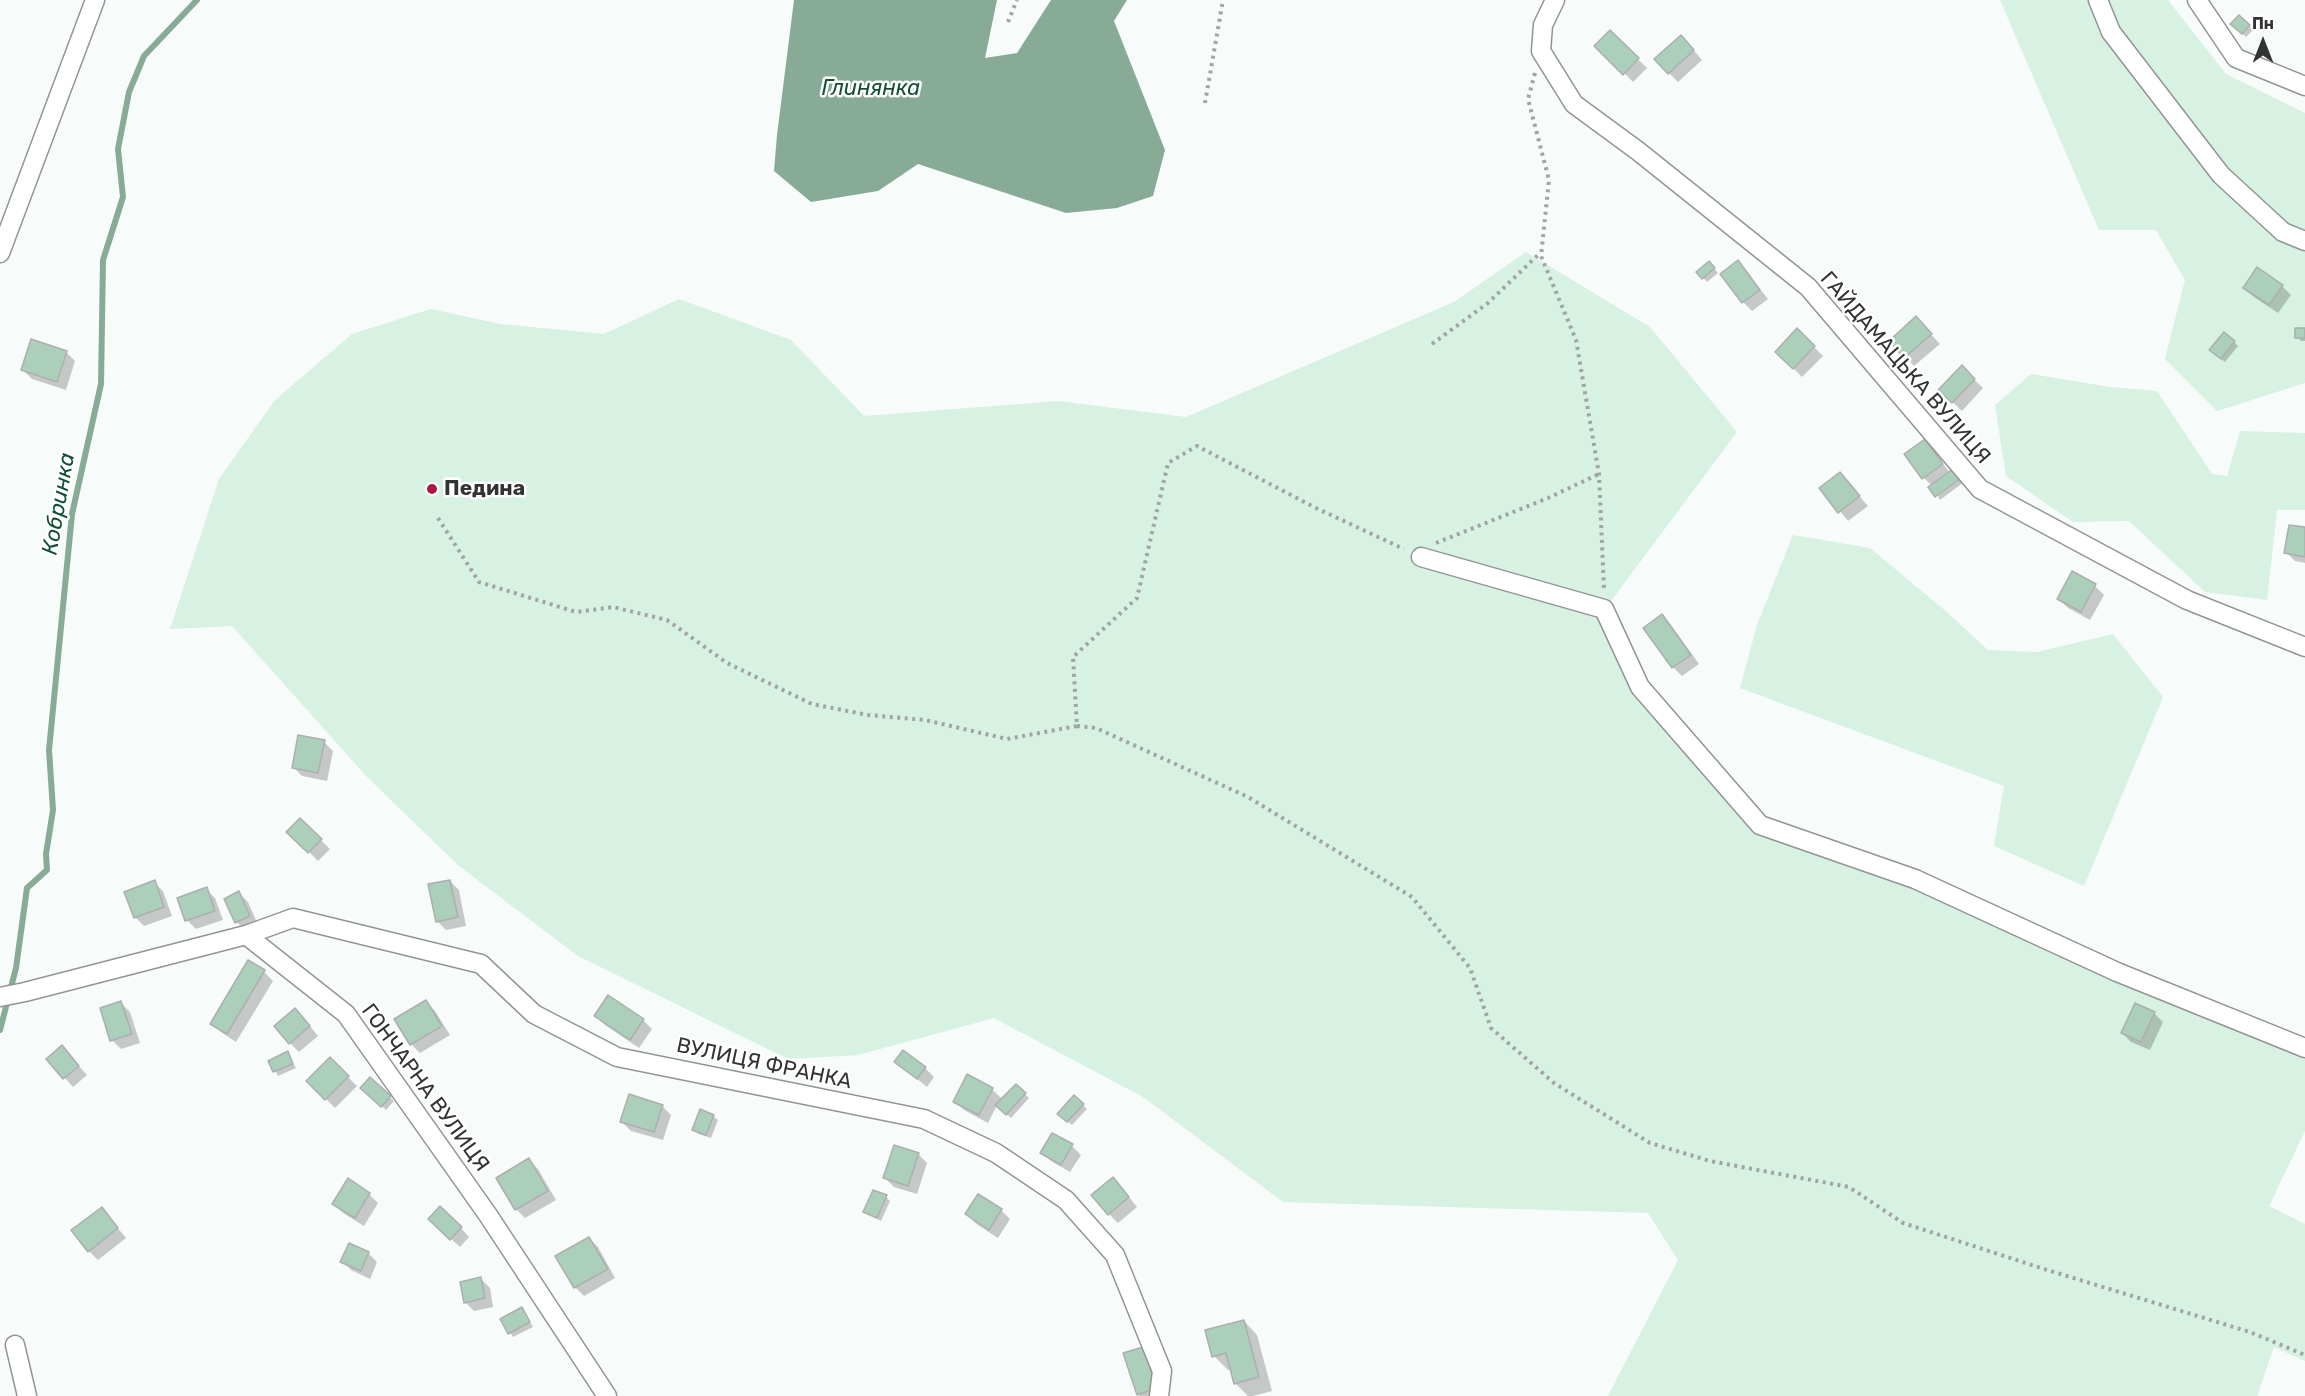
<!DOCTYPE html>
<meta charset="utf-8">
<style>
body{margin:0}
#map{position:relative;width:2305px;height:1396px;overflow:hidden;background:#f7fbf9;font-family:Rubik,sans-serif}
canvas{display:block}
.north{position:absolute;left:2233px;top:12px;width:60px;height:60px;-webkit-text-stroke:4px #fff;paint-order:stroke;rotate:0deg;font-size:16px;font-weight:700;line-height:24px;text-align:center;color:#323433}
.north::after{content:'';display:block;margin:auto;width:21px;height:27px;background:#323433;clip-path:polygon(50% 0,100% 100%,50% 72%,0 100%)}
</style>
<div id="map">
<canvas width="2305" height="1396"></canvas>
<div class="north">Пн</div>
</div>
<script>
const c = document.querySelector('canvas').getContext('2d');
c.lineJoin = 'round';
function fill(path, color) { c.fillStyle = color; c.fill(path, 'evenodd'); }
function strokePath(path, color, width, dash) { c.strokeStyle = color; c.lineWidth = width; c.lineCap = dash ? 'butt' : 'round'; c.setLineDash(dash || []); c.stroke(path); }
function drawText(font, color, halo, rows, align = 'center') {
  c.font = font + ' Rubik,sans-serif'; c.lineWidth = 5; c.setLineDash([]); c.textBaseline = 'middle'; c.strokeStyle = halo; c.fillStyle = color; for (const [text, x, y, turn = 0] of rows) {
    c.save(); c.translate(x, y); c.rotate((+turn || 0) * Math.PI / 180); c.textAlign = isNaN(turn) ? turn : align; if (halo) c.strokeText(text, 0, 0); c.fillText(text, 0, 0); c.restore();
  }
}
fill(new Path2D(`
 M2000 0H2168L2226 74 2305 113V383L2217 411 2165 359 2185 280 2156 230H2099Z
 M1526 252 1650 327 1737 432 1605 609 1640 687 1760 825 2305 1048V1131L2269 1206 2305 1224V1361L2274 1347 2257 1396H1608L1678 1260 1648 1213 1283 1202 1143 1097 994 1018 858 1055 788 1059 578 956 459 866 368 778 232 626 170 629 219 479 275 400 352 334 431 309 500 324 604 334 679 299 791 340 864 416 1058 401 1186 417 1454 302Z
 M2031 374 2110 387 2157 391 2212 474 2227 476 2240 431 2305 433V510H2277L2267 600 2205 592 2129 521 2073 522 2006 476 1995 405Z
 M1793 535 1870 548 1948 613 1988 650 2037 652 2113 634 2163 697 2084 886 1994 846 2004 786 1740 688 1757 625Z`), '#d7f1e2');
fill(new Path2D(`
 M794 0H997L985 58 1017 53 1051 0H1127L1114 21 1165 150 1153 196 1117 208 1066 213 918 164 878 191 811 202 774 171 777 135Z`), '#88ab97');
fill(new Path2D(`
 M2239 17 2253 30 2246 37 2232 24Z
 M1610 32 1647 68 1633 82 1597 46Z
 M1690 46 1702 60 1678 82 1669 73Z
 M1738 262 1768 299 1752 311 1743 302Z
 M1713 267 1718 273 1707 282 1698 272Z
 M2282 286 2291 295 2278 313 2254 297 2245 288Z
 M1924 327 1940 344 1914 366 1891 341Z
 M2305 329V341H2301L2297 337Z
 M1797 330 1823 356 1802 377 1777 352Z
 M2234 342 2238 346 2225 362 2215 354Z
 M66 352 75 361 66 390 32 379 23 370Z
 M1962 368 1983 388 1962 411 1940 390Z
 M1925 441 1950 473 1954 470 1964 482 1940 500 1932 486 1924 478Z
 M1840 474 1868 506 1848 521 1821 488Z
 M2305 529V563L2295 561 2286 552Z
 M2073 573 2095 586 2104 595 2090 620 2068 608 2059 599Z
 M1662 616 1671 625 1699 664 1682 676 1673 667 1645 628Z
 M324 742 333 751 327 781 302 776 293 767Z
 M300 820 330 849 318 861 289 832Z
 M450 881 459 890 466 926 446 930 437 921Z
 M154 882 163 891 172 916 144 926 135 917Z
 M206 889 215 898 223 920 196 929 187 920Z
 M239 893 248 902 258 925 245 931 237 922Z
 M249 962 264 972 273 981 236 1042 221 1032 212 1024Z
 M426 1002 435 1011 450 1035 420 1053 411 1044Z
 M121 1003 130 1012 140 1043 121 1049 112 1040Z
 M2154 1013 2163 1022 2150 1050 2131 1042 2122 1033Z
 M596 1016 643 1020 652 1029 639 1048 605 1025Z
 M304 1019 318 1036 299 1052 290 1043Z
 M287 1053 296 1068 278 1076 270 1061Z
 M70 1056 87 1075 73 1087 48 1059Z
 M330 1059 357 1086 335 1108 308 1081Z
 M896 1062 925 1068 934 1077 927 1087Z
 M370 1079 394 1101 386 1110 362 1088Z
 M1016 1086 1029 1098 1011 1118 997 1105 988 1123 964 1110 955 1101 992 1089 1003 1100Z
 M1074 1097 1087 1109 1072 1125 1059 1114Z
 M662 1106 671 1115 663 1140 631 1131 622 1122Z
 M713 1116 718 1120 711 1138 698 1134 694 1130Z
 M1072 1146 1081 1155 1070 1172 1051 1161 1042 1152Z
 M918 1154 927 1163 917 1194 894 1187 885 1178Z
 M529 1160 538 1169 556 1200 525 1218 516 1209Z
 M1122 1188 1137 1207 1118 1223 1109 1214Z
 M369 1194 378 1203 364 1226 343 1213 334 1204Z
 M886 1197 890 1201 881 1221 865 1212Z
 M102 1209 126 1238 98 1260 89 1251Z
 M1001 1210 1010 1219 998 1238 975 1223 967 1214Z
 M439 1228H461L469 1237 460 1247Z
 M589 1239 598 1247 615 1278 584 1296 575 1287 557 1257Z
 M368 1253 377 1262 370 1279 351 1270 342 1261Z
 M481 1279 490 1288 493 1307 474 1311 465 1302Z
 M522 1309 533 1327 513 1337 502 1320Z
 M1244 1321 1257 1335 1272 1391 1253 1396H1248L1235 1383 1232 1369 1228 1370 1214 1356Z
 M1142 1349 1151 1358 1164 1396H1140L1138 1394Z`), '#0003');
strokePath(new Path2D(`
 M0 1030 16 968 27 888 47 870 46 854 53 810 49 750 72 514 101 384 103 260 123 197 118 149 129 92 144 56 197 0`), '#88ab97', 6);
const building = new Path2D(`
 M2239 15 2250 25 2242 34 2230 24Z
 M1610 30 1639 58 1623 75 1594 46Z
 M1681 35 1694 50 1668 74 1654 59Z
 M1738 260 1760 290 1742 303 1720 274Z
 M1709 261 1715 268 1702 279 1696 272Z
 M2257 267 2283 285 2269 305 2243 288Z
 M1916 316 1932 334 1904 358 1889 341Z
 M1797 328 1815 346 1793 369 1775 352Z
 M2295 328H2305V338H2295Z
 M2224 332 2235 341 2221 359 2209 350Z
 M31 339 67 351 57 382 21 370Z
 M1962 365 1975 379 1952 403 1938 390Z
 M1925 439 1943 464 1922 479 1904 454Z
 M1954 468 1961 478 1935 497 1928 487Z
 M1840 472 1860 496 1838 513 1819 488Z
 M2289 525 2305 527V557L2284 553Z
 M2072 571 2096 584 2081 612 2057 599Z
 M1662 614 1691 655 1672 668 1643 628Z
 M298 735 325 740 318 773 292 768Z
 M300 818 322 839 308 853 286 832Z
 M155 880 164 907 134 918 124 892Z
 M450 880 458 917 436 922 428 884Z
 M207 887 215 911 185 921 177 898Z
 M239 891 250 916 235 923 224 899Z
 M248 960 265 970 227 1034 210 1024Z
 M608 995 644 1019 630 1040 594 1016Z
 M426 1000 442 1026 410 1045 394 1019Z
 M121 1001 132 1034 110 1041 100 1008Z
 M2135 1003 2155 1012 2141 1042 2121 1033Z
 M295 1008 310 1026 289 1044 274 1026Z
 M62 1045 79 1066 63 1079 46 1059Z
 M903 1050 926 1067 917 1079 894 1062Z
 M288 1051 293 1064 273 1072 268 1061Z
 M330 1057 349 1076 325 1100 306 1081Z
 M967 1074 993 1088 979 1115 953 1102Z
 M370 1077 391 1096 381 1107 360 1088Z
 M1016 1084 1026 1093 1006 1115 995 1105Z
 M629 1094 663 1105 654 1132 620 1122Z
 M1074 1095 1084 1104 1067 1122 1057 1114Z
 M700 1109 714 1115 706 1135 692 1130Z
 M1052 1133 1073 1144 1061 1165 1040 1153Z
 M894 1145 919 1153 908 1186 883 1178Z
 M529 1158 548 1191 515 1210 496 1178Z
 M1113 1177 1129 1197 1108 1215 1091 1195Z
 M348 1178 370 1193 355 1218 332 1204Z
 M873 1190 887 1195 877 1218 863 1212Z
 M978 1194 1002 1209 989 1230 965 1214Z
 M440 1206 462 1227 450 1240 428 1219Z
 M102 1207 118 1228 88 1252 71 1230Z
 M589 1237 608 1269 574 1288 555 1256Z
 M349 1243 369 1252 361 1271 340 1262Z
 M481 1277 485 1298 464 1303 460 1282Z
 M522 1307 530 1322 508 1334 500 1319Z
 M1244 1320 1259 1377 1234 1384 1226 1353 1212 1357 1205 1330Z
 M1143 1347 1157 1388 1137 1395 1123 1353Z`);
fill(building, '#abcfba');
strokePath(building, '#abafad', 1.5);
const minor = new Path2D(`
 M1555 0 1543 25 1541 51 1574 104 1638 151 1808 287 1980 489 2187 600 2305 647
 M2098 0 2111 32 2221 175 2283 232 2305 241
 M2197 0 2236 58 2305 86
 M0 253 95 0
 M1421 557 1604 609 1640 687 1760 825 1915 879 2117 972 2305 1048
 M246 935 293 918 481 964 534 1014 617 1057 924 1119 996 1153 1066 1200 1115 1255 1162 1371 1159 1396
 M0 997 25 992 246 935 346 1014 488 1215 607 1396
 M15 1345 27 1396`);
strokePath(minor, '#929593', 21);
strokePath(new Path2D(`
 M1008 22 1017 0
 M1535 73 1528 99 1549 180 1541 256 1576 340 1599 474 1604 590
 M1205 103 1223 0
 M1432 344 1488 303 1540 253
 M438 518 479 582 576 612 613 607 667 620 727 663 812 704 868 715 925 720 1007 739 1077 726 1073 657 1137 598 1168 463 1197 446 1316 508 1404 549
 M1436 543 1548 498 1599 474
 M1077 726 1096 728 1248 797 1412 897 1470 968 1491 1028 1554 1083 1650 1143 1710 1161 1849 1187 1903 1223 2044 1269 2250 1332 2305 1355`), '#a1a4a3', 4, [3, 4.5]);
strokePath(minor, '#fff', 18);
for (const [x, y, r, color] of [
 [432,489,6,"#ab1747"]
]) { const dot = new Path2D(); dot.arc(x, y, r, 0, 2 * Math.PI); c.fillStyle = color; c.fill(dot); strokePath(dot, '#fff', 2); }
drawText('21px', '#323433', '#fff', [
 ["ГАЙДАМАЦЬКА ВУЛИЦЯ",1905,368,49],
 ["ВУЛИЦЯ ФРАНКА",764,1064,12],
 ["ГОНЧАРНА ВУЛИЦЯ",425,1088,54]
]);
drawText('bold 21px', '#323433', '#fff', [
 ["Педина",444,489]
], 'left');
drawText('italic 22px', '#125035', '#fff', [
 ["Глинянка",871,89],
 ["Кобринка",59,504,-80]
]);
</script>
